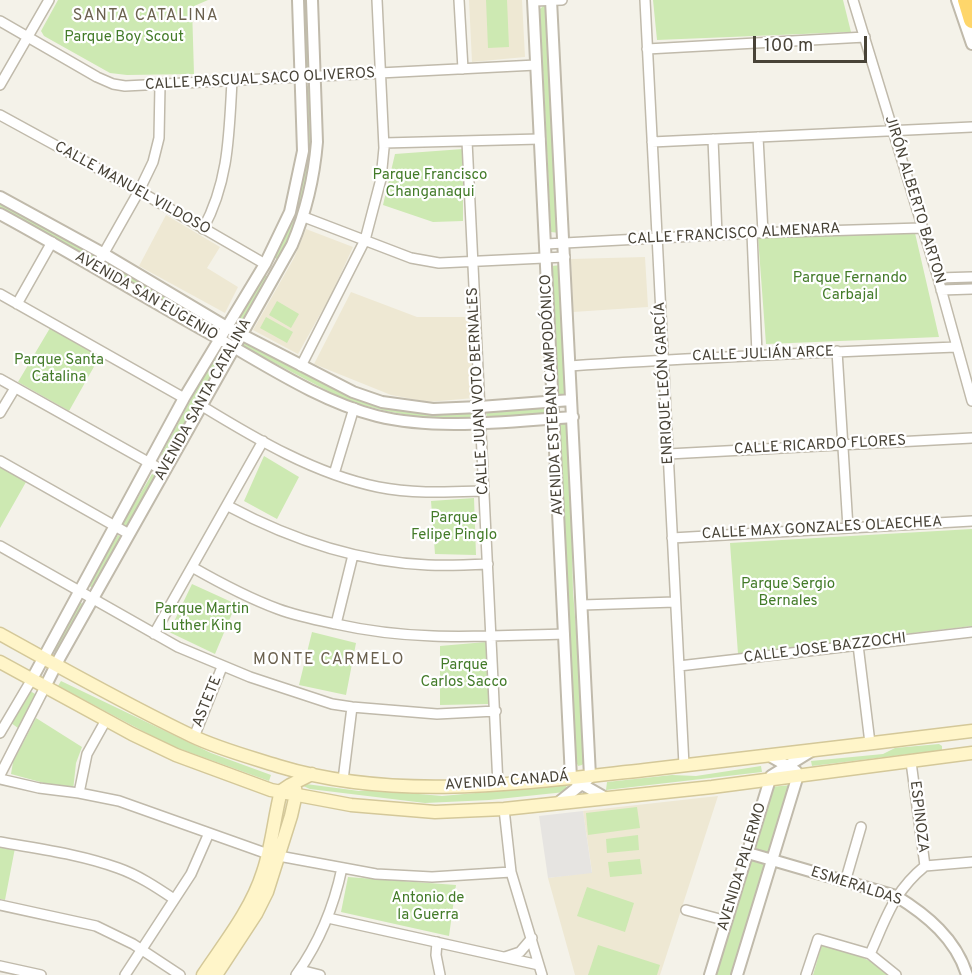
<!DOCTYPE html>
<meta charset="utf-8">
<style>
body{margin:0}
#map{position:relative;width:972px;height:975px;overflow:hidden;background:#f4f2e9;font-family:Overpass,sans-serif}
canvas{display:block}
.scale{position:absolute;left:753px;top:36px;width:114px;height:27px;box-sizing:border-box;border:3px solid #484337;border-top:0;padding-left:8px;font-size:18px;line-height:21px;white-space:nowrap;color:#484337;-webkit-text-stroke:4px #fff;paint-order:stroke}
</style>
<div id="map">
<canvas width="972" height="975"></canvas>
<div class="scale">100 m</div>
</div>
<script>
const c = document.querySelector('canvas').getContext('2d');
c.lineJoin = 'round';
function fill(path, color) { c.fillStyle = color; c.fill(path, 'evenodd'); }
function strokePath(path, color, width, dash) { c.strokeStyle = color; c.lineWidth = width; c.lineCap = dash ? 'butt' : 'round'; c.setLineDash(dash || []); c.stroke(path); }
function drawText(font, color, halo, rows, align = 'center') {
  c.font = font + ' Overpass,sans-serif'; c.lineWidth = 4.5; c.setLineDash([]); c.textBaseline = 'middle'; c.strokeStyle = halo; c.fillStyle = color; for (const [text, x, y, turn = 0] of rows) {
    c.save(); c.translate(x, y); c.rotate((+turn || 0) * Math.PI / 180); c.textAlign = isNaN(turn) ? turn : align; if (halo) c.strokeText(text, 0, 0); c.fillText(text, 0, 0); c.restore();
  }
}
fill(new Path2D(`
 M469 0H522L525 57 472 62Z
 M166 215 220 247 207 268 238 287 225 313 139 266Z
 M306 229 353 247 331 295 298 354 253 330 294 258Z
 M645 257 648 307 573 312 571 259Z
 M351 292 417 317H469L474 398 428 402 391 395 314 364Z
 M718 796 660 975H575L548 878 592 872 583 811Z`), '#eee8d3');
fill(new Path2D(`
 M58 0H208L192 7 194 74 127 75 110 73 44 36 41 31Z
 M302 0H309L313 71 305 72Z
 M486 0H507L509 47 488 48Z
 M653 0H843L851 32 657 40Z
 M543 6H547L560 233 551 232 540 9Z
 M307 86H311L314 155 300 216 280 261 274 257 304 170 308 140Z
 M463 149V221L433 222 383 205 395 154Z
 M0 202 95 256 91 262 0 211Z
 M915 233 939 337 766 344 758 237Z
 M106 262 217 325 215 329 104 266Z
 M561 265 565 396H558L552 266Z
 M265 275 270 278 241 325 236 322Z
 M277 301 299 314 291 328 269 315Z
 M266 317 293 332 287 343 260 328Z
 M50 328 100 356 69 411 18 382Z
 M246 341 358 398 474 411V419L424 418 386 411 347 401 242 346Z
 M218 349 225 352 168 460 161 455Z
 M547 408V415L487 418 486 410Z
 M565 422 569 424 573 591 586 761 582 765 578 766 575 759 560 423Z
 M264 456 299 477 277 519 244 501Z
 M0 467 26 482 0 528Z
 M152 474 159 477 126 529 121 526Z
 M474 498 476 555 435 554 431 501Z
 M972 529V626L738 654 730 543Z
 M118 535 121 536 93 588 87 585Z
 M192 584 236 604 215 654 169 632Z
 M79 602 85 605 58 653 52 649Z
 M312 632 356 643 346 695 299 685Z
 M486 642 489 704 440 705V646Z
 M61 681 211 753 271 775 269 781 169 745 58 686Z
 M30 691 37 695 18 728 11 723Z
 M36 718 82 747 76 763 73 791 11 774 13 762Z
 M939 744 942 746V750L812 766 811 761 883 754 895 748Z
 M761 766 762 772 606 790 607 782 672 775 696 776Z
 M306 784 359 791 373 790 442 796 565 785 569 789 565 792 489 800 425 803 310 789 303 786Z
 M792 785 771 854 752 848 770 787Z
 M637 807 640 828 588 835 586 813Z
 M638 835 639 850 607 853 606 839Z
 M0 845 15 848 5 900 0 899Z
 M640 859 642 874 610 877 608 862Z
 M749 860 766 865 733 975H714Z
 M348 877 456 885 449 936 341 912Z
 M587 887 634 903 625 932 577 916Z
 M822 944C849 952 868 956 889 975H813Z
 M598 945 660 965 657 975H588Z`), '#cde9b2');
fill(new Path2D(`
 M583 811 592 873 548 878 539 816Z`), '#e6e4e1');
const minor = new Path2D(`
 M459 0 463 69
 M645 0 684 765
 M853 0 938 278 972 401
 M534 1 562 0
 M0 21 97 77 113 84 125 86 536 65
 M647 49 865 37
 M0 85 49 0
 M0 115 139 191 265 264
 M758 137 763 233
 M713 139 717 235
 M467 141 498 785
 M652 142 972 127
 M384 143 540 139
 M304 217 411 258 439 263 565 257
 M203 229C229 181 229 134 232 81
 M752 233 757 354
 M546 244 752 233 921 228
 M96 267 139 191 153 162 159 138 160 85
 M938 278 972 277
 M941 290 972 289
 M0 294 184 398
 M17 304 52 242
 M837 351 848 528
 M301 366 365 240 381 179 384 148 377 0
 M570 366C699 357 827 352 956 347
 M0 379 164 471
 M202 406C256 439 315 474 378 487 413 494 449 492 484 491
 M0 413 15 388
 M668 454 972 438
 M0 461 129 534
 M334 474 354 408
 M228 506C290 539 357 562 428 565 448 566 468 565 488 564
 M672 538 972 521
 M0 546 178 647 250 677 332 704 352 707 437 714 496 711
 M192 567C220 583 248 598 278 609 297 616 317 620 336 624 416 642 484 636 564 634
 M582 605 675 602
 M336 624 353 555
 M154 634 263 441
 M858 645 870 743
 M679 666 972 632
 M0 733 32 679
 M194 737 222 667
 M911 762 925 866
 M0 775 45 687
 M0 779 39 788 79 793 119 801 268 854 376 874 432 877 511 872
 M343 780 352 707
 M79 793 87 754 106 720
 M504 809 511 872 542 975
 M0 842C39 849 80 854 118 868 138 875 156 887 174 899
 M925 866 972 862
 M845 882 861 827
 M0 905 96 926 133 944 180 975
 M686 910 727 921
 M328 918 539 965
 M437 942 436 955 440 975
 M870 954C886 919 893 892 925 866
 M505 957 520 952 532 938
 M0 966 41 975
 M300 970 320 975
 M125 975 191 874 209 833
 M296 975C319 943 334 906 342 868
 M806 975 818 939 870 954 896 975`);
const tertiary = new Path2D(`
 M533 0 571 778 606 798
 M551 0 590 776 589 778 558 803
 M957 0 972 44
 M0 197 104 254 225 326 353 392 382 402 433 409 480 407 571 400
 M0 214C72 253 142 296 214 336 266 365 319 401 377 416 438 431 511 421 573 417
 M32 679 184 398 265 264 290 212 303 151 298 0
 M45 687 60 657 292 245C306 212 314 178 317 142L312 0
 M748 853 896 896C927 915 956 939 967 975
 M710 975 771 776 813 750
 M737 975 798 775 796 771 768 755`);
const secondary = new Path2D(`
 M0 634C63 669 127 705 192 736 219 749 250 757 278 766 396 802 525 783 645 770 754 758 863 744 972 731
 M0 662 132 734 176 755 271 790 351 805 435 812 504 809 712 787 972 753
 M203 975C225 942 251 910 263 872 272 846 274 818 281 791L290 785 312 774
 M216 975 256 914 267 892 291 816 296 794 295 788`);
const motorway = new Path2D(`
 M966 0 972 20`);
strokePath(minor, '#c0baab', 12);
strokePath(tertiary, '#c0baab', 14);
strokePath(secondary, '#d4c899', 15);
strokePath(motorway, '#deac39', 20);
strokePath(minor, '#fff', 9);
strokePath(tertiary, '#fff', 10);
strokePath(secondary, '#fff5c9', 12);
strokePath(motorway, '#fed66b', 16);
drawText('15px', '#437b29', '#fff', [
 ["Parque Boy Scout",124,38],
 ["Parque Francisco",430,176],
 ["Changanaqui",430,193],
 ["Parque Fernando",850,279],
 ["Carbajal",850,296],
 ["Parque Santa",59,361],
 ["Catalina",59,378],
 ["Parque",454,519],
 ["Felipe Pinglo",454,536],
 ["Parque Sergio",788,585],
 ["Bernales",788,602],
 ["Parque Martin",202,610],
 ["Luther King",202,627],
 ["Parque",464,666],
 ["Carlos Sacco",464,683],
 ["Antonio de",428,899],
 ["la Guerra",428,916]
]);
drawText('15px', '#484337', '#fff', [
 ["CALLE PASCUAL SACO OLIVEROS",260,80,-3],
 ["CALLE MANUEL VILDOSO",132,189,29],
 ["JIRÓN ALBERTO BARTON",914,200,73],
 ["CALLE FRANCISCO ALMENARA",734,235,-3],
 ["AVENIDA SAN EUGENIO",146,297,30],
 ["CALLE JULIÁN ARCE",763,355,-2],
 ["ENRIQUE LEÓN GARCÍA",665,383,-93],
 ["CALLE JUAN VOTO BERNALES",479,391,-93],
 ["AVENIDA ESTEBAN CAMPODÓNICO",553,395,-93],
 ["AVENIDA SANTA CATALINA",204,400,-61],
 ["CALLE RICARDO FLORES",820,446,-3],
 ["CALLE MAX GONZALES OLAECHEA",822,529,-3],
 ["CALLE JOSE BAZZOCHI",825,649,-7],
 ["ASTETE",208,702,-68],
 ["AVENIDA CANADÁ",507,782,-4],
 ["ESPINOZA",918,817,83],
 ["AVENIDA PALERMO",743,867,-73],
 ["ESMERALDAS",856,887,18]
]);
c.letterSpacing = '1.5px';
drawText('16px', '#6b614e', '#fff', [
 ["SANTA CATALINA",146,17],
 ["MONTE CARMELO",329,661]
]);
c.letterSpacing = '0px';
</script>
